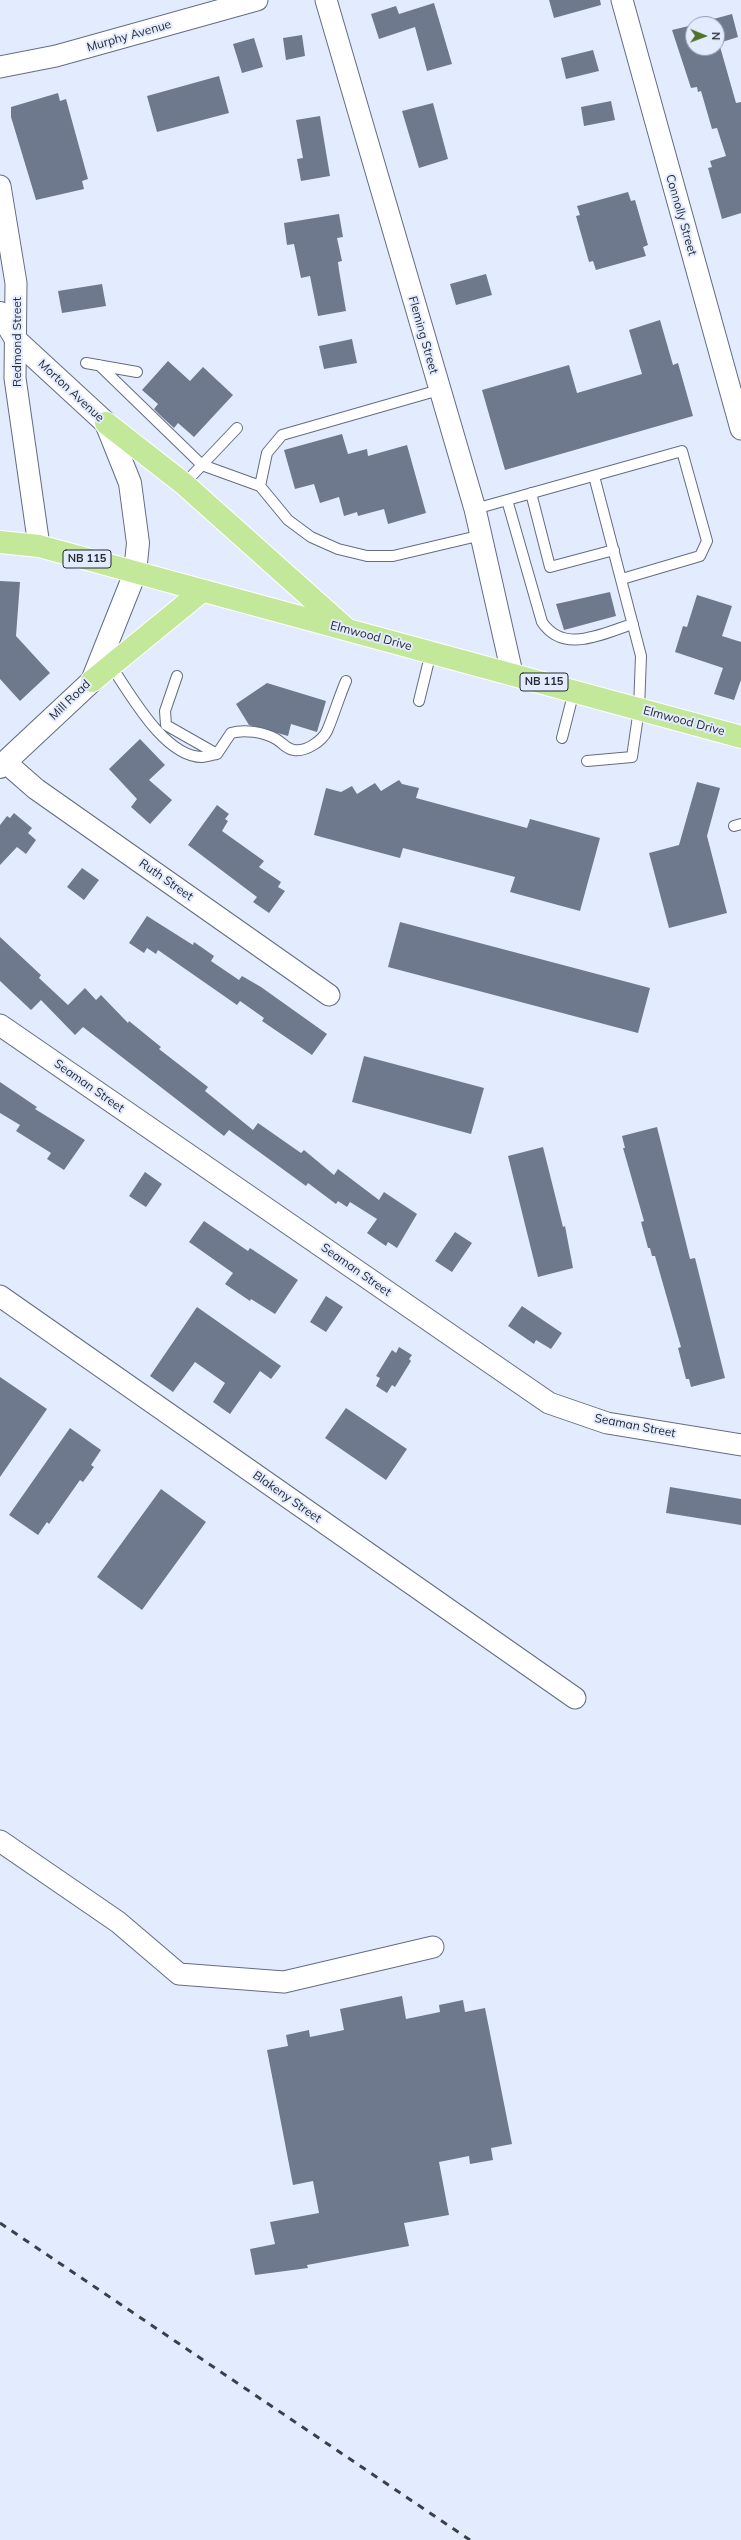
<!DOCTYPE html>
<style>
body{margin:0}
#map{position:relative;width:741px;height:2540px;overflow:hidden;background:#e3ecff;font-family:Mulish,sans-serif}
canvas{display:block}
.north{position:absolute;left:685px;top:16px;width:40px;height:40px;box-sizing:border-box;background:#e3ecff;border:1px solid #979ead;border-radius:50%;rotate:91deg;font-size:11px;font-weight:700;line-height:16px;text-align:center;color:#262a33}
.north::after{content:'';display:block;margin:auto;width:14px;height:18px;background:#4f7128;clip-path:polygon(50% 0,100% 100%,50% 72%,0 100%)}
</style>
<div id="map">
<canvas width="741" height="2540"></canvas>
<div class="north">N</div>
</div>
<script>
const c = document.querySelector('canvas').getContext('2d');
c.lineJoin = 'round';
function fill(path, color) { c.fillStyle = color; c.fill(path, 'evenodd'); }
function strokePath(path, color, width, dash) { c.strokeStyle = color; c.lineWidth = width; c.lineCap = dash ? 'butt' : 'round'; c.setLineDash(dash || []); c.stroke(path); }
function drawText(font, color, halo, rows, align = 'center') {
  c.font = font + ' Mulish,sans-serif'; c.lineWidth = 4; c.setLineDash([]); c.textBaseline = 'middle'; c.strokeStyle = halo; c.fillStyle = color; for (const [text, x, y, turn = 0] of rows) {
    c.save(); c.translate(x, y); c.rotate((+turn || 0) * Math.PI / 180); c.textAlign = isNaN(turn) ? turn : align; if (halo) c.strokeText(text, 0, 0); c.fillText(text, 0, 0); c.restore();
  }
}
fill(new Path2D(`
 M549 0H600L601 5 554 18Z
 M434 3 452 64 427 71 415 27 379 39 371 14 396 6 399 14Z
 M732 14 738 37 719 43 736 103 741 102V213L722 219 708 168 712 167 710 161 726 156 717 128 712 129 701 91 698 92 697 87 691 88 672 30 693 25V48H717V24H695Z
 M302 35 305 56 286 60 283 38Z
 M254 38 263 67 242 73 233 44Z
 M593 50 599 71 566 79 561 58Z
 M219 76 229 113 157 132 147 96Z
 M58 93 60 101 66 99 88 179 82 181 84 189 36 200 11 117V107Z
 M611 101 615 120 584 126 581 107Z
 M433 103 448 159 419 168 402 111Z
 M320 116 330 176 301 181 297 159 303 158 296 120Z
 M628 192 631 201 635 200 648 245 643 247 646 256 596 270 593 261 589 262 576 216 580 215 577 206Z
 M339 214 343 237 337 238 342 261 338 262 339 270 346 311 318 316 310 276 301 278 294 244 287 245 284 223Z
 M486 274 492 295 456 305 450 284Z
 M102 284 106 306 62 313 58 291Z
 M660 320 673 365 678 363 693 416 505 470 482 390 569 365 577 393 642 374 629 330Z
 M352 339 357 363 324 369 319 346Z
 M168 361 190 381 203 367 233 395 194 437 178 423 174 428 161 416 154 409 158 404 142 390Z
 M342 434 348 454 367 449 368 456 407 445 426 513 388 524 384 509 358 516 357 512 344 516 339 497 320 503 314 484 295 489 284 450Z
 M0 581 20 582 16 636 50 673 20 701 0 679Z
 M610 592 616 616 564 630 556 604Z
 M697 595 732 606 722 636 741 642V680L734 700 714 694 723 668 675 652 683 626 687 627Z
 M267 683 326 701 317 732 291 724 288 736 249 725 236 704Z
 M140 739 165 765 149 780 172 800 150 824 131 807 137 799 109 769Z
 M399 780 402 784 419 788 416 798 527 828 530 819 600 838 580 911 510 892 515 877 403 848 400 858 314 835 326 788 341 792 352 786 357 794 375 783 381 791Z
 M697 782 720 788 707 836 727 913 669 928 649 853 679 845Z
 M217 805 229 814 225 819 228 821 222 831 264 861 259 867 281 882 278 887 285 891 269 913 253 902 257 897 188 845Z
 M14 813 32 828 28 833 36 840 26 854 17 847 0 865V825L7 816 10 818Z
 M82 868 99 880 84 900 67 887Z
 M147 916 193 945 194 942 214 956 211 961 239 980 242 976 261 987 327 1034 312 1055 262 1021 264 1018 240 1001 237 1005 158 950 156 954 147 948 144 953 129 943Z
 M400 922 650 988 638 1033 388 967Z
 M0 937 41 975 39 978 68 1005 85 988 96 1000 101 995 128 1023 129 1021 161 1047 159 1049 208 1087 205 1091 253 1130 258 1123 301 1153 304 1150 334 1175 338 1169 379 1200 384 1192 417 1214 397 1248 388 1242 386 1246 367 1233 377 1219 350 1202 347 1207 338 1201 336 1204 308 1183 306 1186 229 1130 224 1136 83 1027 75 1035 41 1000 31 1010 0 981Z
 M364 1056 484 1088 471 1134 352 1102Z
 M0 1082 37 1107 35 1109 85 1140 64 1170 47 1159 51 1153 16 1131 20 1125 0 1113Z
 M657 1127 690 1259 695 1258 725 1378 691 1387 689 1379H686L678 1348 681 1347 655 1256H652L650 1248H648L641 1222 644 1221 623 1148H625L622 1136Z
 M543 1147 563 1227 565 1226 573 1268 538 1277 508 1156Z
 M145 1172 162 1184 146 1207 129 1196Z
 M204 1221 248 1251 250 1248 298 1280 275 1314 251 1299 250 1301 225 1284 233 1273 189 1242Z
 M455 1232 472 1243 452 1272 435 1261Z
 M326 1296 343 1307 326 1332 310 1322Z
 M522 1306 562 1333 551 1349 536 1340 534 1344 508 1326Z
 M197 1307 281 1366 271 1379 260 1371 230 1414 213 1402 225 1383 195 1362 173 1392 150 1376Z
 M399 1347 412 1355 409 1359 411 1361 395 1387 392 1385 387 1393 376 1386 380 1378 376 1376 392 1350 396 1353Z
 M0 1377 47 1409 0 1477Z
 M346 1408 407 1449 386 1480 325 1438Z
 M70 1428 101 1450 91 1465 94 1467 83 1482 80 1480 49 1524 47 1522 38 1535 9 1515Z
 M670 1487 741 1499V1525L666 1513Z
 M161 1489 206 1522 142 1610 97 1577Z
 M402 1996 406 2019 440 2012 439 2005 463 2000 465 2012 485 2008 512 2144 491 2148 493 2160 470 2164 469 2156 439 2162 449 2215 404 2223 409 2246 307 2265 308 2268 255 2275 250 2249 275 2244 270 2222 319 2213 313 2181 293 2185 267 2050 288 2046 286 2035 309 2030 310 2037 344 2030 340 2009Z`), '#6f798e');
const service = new Path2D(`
 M86 363 137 372
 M99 365 202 465 260 486 288 520 311 537 338 549 367 556H393L482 535
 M184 484 237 428
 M260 486 267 453 282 435 439 390
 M531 493 550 567 614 550
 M507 500 542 622C564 655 603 633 633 624
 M475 509 682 451 707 541 700 556 622 579
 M111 666C130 693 164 757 202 757 207 756 213 755 217 754L231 733C244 729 264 732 276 739 283 743 286 749 294 750 306 752 322 741 327 731 334 715 339 697 346 681
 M177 676 165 711 166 725 217 754
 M419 701 431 652
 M562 738 574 691
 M587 761 632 757 639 709 641 656 594 476
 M734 826 741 824`);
const minor = new Path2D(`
 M326 0 475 509 512 673
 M622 0 741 429
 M0 67 56 56 257 0
 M0 186 16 283 15 378 39 546
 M5 762 36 789 329 995
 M0 1025 549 1403 607 1423 741 1445
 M0 1296 575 1698
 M0 1841 118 1922 179 1974 284 1982 433 1947`);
const tertiary = new Path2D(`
 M0 313 17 341 106 423 130 483 138 543 135 573 92 681 0 767`);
const primary = new Path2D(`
 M106 423 184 484 344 627
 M0 542 39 546 741 737
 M92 681 202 591`);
strokePath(service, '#636d81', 12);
strokePath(minor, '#636d81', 23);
strokePath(tertiary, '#636d81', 24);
strokePath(primary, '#fff', 24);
strokePath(service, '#fff', 10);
strokePath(minor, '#fff', 21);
strokePath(tertiary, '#fff', 22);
strokePath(primary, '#c4e89a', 22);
strokePath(new Path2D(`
 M0 2223 470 2540`), '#3b3f4a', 3, [7, 7]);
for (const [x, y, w] of [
 [87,559,48],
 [544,682,48]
]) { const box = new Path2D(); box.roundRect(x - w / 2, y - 9, w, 18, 3); c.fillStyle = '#e3ecff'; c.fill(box); strokePath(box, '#262a33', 1); }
drawText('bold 11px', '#262a33', null, [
 ["NB 115",87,559],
 ["NB 115",544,682]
]);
drawText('12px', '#262a33', '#e3ecff', [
 ["Murphy Avenue",129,36,-16],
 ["Connolly Street",681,215,74],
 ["Fleming Street",423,335,74],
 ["Redmond Street",17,342,-90],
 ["Morton Avenue",71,391,43],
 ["Elmwood Drive",371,636,15],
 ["Mill Road",70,700,-44],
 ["Elmwood Drive",684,721,15],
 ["Ruth Street",166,880,35],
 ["Seaman Street",89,1086,35],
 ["Seaman Street",356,1270,35],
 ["Seaman Street",635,1426,11],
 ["Blakeny Street",287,1497,35]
]);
</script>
